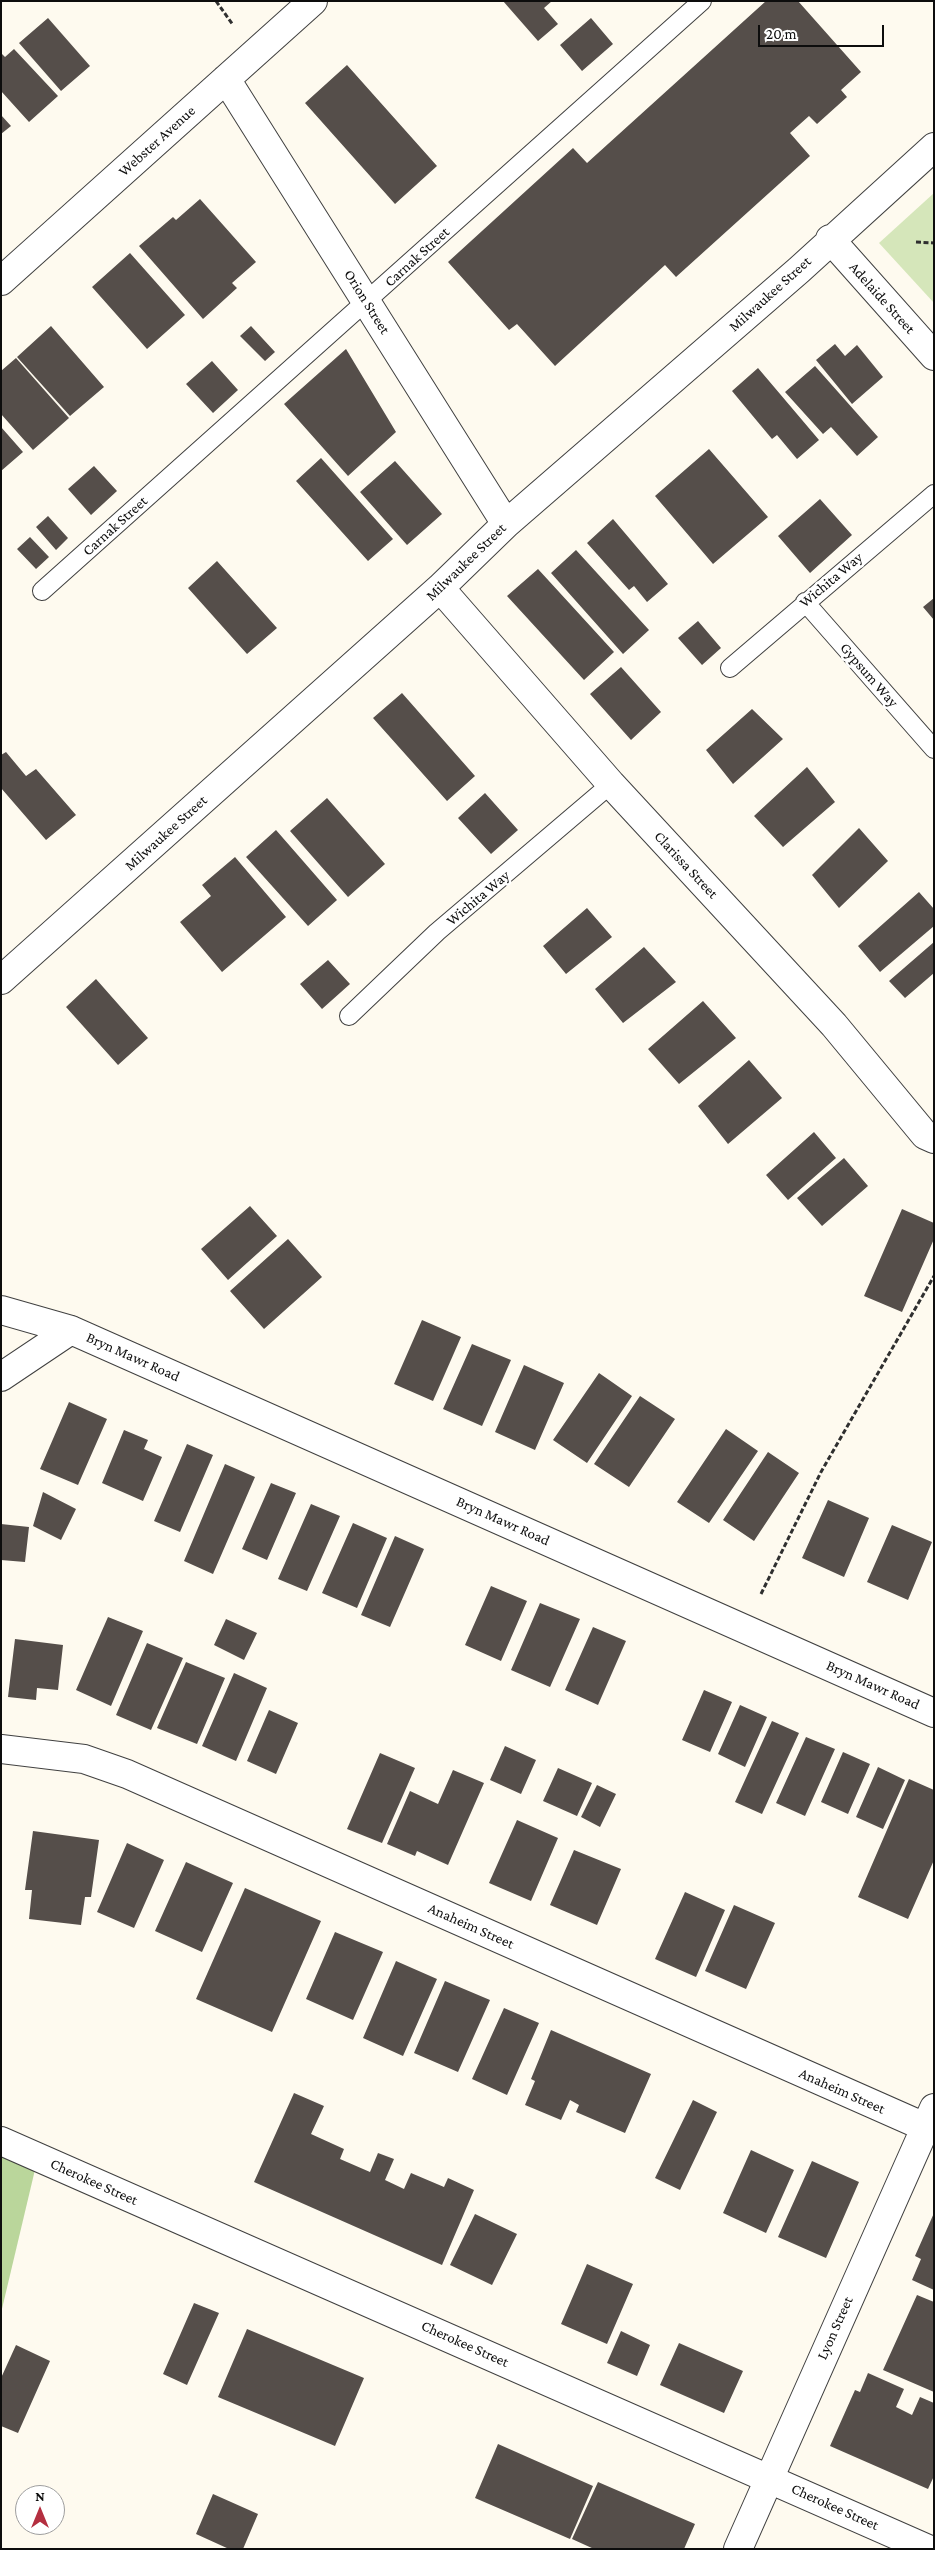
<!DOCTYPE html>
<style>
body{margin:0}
#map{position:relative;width:935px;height:2550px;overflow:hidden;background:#fefaef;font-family:"Crimson Pro",serif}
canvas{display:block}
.frame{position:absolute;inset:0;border:2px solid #0d0d0d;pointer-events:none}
.north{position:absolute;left:15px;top:2485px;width:50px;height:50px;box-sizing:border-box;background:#fff;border:1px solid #9e9e9e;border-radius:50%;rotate:0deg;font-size:14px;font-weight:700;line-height:20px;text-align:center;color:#0d0d0d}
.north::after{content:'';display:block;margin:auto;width:18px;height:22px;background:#b42f40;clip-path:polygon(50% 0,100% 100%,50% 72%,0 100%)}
.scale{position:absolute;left:758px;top:25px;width:126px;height:22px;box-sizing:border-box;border:2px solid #0d0d0d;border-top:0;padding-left:6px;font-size:15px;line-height:18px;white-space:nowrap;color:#0d0d0d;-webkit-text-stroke:4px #fff;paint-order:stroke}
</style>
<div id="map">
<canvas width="935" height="2550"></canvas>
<div class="frame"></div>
<div class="north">N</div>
<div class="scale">20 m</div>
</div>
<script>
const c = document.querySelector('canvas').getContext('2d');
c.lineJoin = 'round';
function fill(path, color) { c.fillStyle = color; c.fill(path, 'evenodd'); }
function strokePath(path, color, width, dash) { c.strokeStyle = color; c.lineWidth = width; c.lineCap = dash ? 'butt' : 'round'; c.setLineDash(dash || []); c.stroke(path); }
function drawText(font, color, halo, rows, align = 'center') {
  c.font = font + ' "Crimson Pro",serif'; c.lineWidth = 5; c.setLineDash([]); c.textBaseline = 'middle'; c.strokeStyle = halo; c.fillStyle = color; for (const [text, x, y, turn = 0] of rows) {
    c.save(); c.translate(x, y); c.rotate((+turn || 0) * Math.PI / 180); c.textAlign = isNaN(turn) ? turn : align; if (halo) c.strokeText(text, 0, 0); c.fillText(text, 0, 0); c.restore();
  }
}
fill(new Path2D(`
 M934 193V303L879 243Z`), '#d5e6ba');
fill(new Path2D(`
 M1 2151 38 2157 1 2313Z`), '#bad69b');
fill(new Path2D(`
 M503 1H552L544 8 558 24 538 41Z
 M766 1H798L861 72 841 90 847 97 817 124 809 116 790 133 810 156 676 277 665 265 555 366 517 324 509 330 448 262 573 148 587 163Z
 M48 18 90 66 61 91 19 43Z
 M591 18 613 44 582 71 560 45Z
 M14 49 58 96 29 122 1 91V53L5 57Z
 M347 65 437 166 395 204 305 103Z
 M1 115 11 126 1 134Z
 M200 199 256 262 232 283 237 288 203 319 139 246 173 217 176 220Z
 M130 253 185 315 147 349 92 287Z
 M51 326 104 387 70 416 17 357Z
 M251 326 275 352 265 361 240 336Z
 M835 344 845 356 857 345 883 377 852 404 816 360Z
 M346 349 396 432 348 476 284 404Z
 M16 358 69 418 33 450 1 414V371Z
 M212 361 238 390 213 413 186 384Z
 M815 366 878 437 857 456 831 427 823 434 785 392Z
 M758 368 819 440 797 459 777 435 772 439 732 391Z
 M1 427 23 452 1 471Z
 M709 449 768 517 713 564 655 496Z
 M321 458 393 539 368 561 296 481Z
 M395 461 442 514 407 545 360 492Z
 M94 466 117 491 91 515 68 489Z
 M820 499 852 535 810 573 778 536Z
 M48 516 68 538 56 550 36 527Z
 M613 519 668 584 647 602 634 586 629 590 587 543Z
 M30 537 49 557 36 569 17 549Z
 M576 550 649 630 623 654 551 573Z
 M217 561 277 628 247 654 188 588Z
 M538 569 614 652 584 680 507 596Z
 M934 598V620L923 607Z
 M698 621 721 648 702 665 678 638Z
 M621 667 661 712 631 740 590 694Z
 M402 693 475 776 447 801 373 718Z
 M752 709 783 739 733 784 706 750Z
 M6 752 26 776 36 769 76 815 46 840 1 788V755Z
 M807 767 835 802 783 847 754 816Z
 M485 793 518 830 491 854 458 818Z
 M327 798 385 864 348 897 290 831Z
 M859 828 888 861 839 908 812 875Z
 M276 830 337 900 308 926 246 857Z
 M235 857 286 917 222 972 180 922 211 896 202 885Z
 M919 892 934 909V926L880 972 858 946Z
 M587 908 612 937 566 974 543 946Z
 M934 942V973L905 998 889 981Z
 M644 947 676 982 623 1023 595 989Z
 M328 960 350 984 322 1009 300 984Z
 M96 979 148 1038 118 1065 66 1007Z
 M703 1001 736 1038 679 1084 648 1049Z
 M749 1060 782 1098 728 1144 698 1106Z
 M814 1132 836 1158 788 1200 766 1175Z
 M844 1158 868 1186 822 1226 797 1198Z
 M250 1206 277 1236 228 1280 201 1249Z
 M902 1209 934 1223V1239L902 1312 864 1296Z
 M288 1239 322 1277 264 1329 230 1291Z
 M422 1320 461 1337 433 1401 394 1384Z
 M472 1344 511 1360 482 1426 443 1409Z
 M524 1365 564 1383 535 1450 495 1432Z
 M599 1373 632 1396 587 1463 553 1440Z
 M640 1396 675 1419 629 1487 594 1464Z
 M69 1402 107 1419 78 1485 40 1469Z
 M726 1429 758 1451 709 1523 677 1502Z
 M124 1430 148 1440 144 1449 162 1457 143 1501 102 1483Z
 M187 1444 213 1455 180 1532 154 1521Z
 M768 1452 799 1473 754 1541 723 1520Z
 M225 1464 255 1477 213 1574 184 1561Z
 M271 1483 296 1493 267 1560 242 1549Z
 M43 1492 76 1509 61 1540 33 1526Z
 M828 1500 869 1518 844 1577 802 1558Z
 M311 1504 340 1516 307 1591 278 1579Z
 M353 1523 387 1538 357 1608 322 1593Z
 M1 1524 29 1527 25 1562 1 1560Z
 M892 1525 932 1542 908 1600 867 1582Z
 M395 1536 424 1549 390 1627 361 1615Z
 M491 1586 527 1601 501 1661 465 1645Z
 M540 1603 580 1619 550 1687 511 1670Z
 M108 1617 143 1631 111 1706 76 1690Z
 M226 1619 257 1633 244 1660 214 1645Z
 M593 1627 626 1641 598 1705 565 1690Z
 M15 1639 63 1645 58 1690 37 1688 36 1700 8 1697Z
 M147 1643 183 1658 151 1730 116 1715Z
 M186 1662 225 1678 197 1744 157 1728Z
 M234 1673 267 1688 236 1761 202 1746Z
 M704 1690 732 1702 710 1752 682 1740Z
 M740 1705 767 1717 745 1767 718 1754Z
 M269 1710 298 1723 276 1774 247 1761Z
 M772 1721 799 1733 762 1814 735 1802Z
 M806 1737 835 1749 805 1816 776 1803Z
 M505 1746 536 1760 521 1794 490 1780Z
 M843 1752 870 1764 848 1814 821 1802Z
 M380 1753 415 1768 382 1843 347 1829Z
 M878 1767 905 1780 883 1829 856 1817Z
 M558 1768 592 1783 577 1816 543 1801Z
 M453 1770 484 1783 448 1865 417 1851 415 1856 387 1844 410 1791 438 1804Z
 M909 1779 934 1790V1860L908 1919 858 1897Z
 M597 1785 616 1794 600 1827 581 1817Z
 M517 1820 558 1838 531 1901 489 1883Z
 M33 1831 99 1840 91 1897H85L81 1925 29 1919 32 1890H25Z
 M127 1843 164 1860 134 1928 97 1912Z
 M574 1850 621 1869 597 1925 550 1905Z
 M186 1862 233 1883 202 1952 155 1931Z
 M245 1888 321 1921 272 2032 196 1999Z
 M685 1892 725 1910 696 1977 655 1959Z
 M734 1905 775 1923 746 1989 705 1971Z
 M335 1932 383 1952 353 2020 306 1999Z
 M396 1961 437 1979 403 2056 363 2038Z
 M445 1981 490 2000 458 2072 414 2053Z
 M504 2008 539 2023 507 2095 472 2079Z
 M551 2030 651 2074 625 2133 576 2112 579 2105 570 2100 561 2120 525 2105 535 2081 531 2079Z
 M294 2093 324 2106 311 2134 344 2149 340 2159 370 2172 378 2153 394 2159 385 2180 404 2189 411 2173 444 2187 448 2178 474 2190 442 2265 254 2182Z
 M693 2100 717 2112 680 2190 655 2178Z
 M751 2150 794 2170 766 2233 723 2213Z
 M812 2161 859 2182 826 2258 778 2237Z
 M934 2213V2290L912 2280 921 2259 915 2256Z
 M475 2214 517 2234 492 2285 450 2265Z
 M587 2264 633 2284 607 2344 561 2324Z
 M917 2295 934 2302V2392L883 2370Z
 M194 2303 219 2313 187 2385 163 2374Z
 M247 2329 364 2378 335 2446 218 2397Z
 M621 2331 650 2345 637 2376 607 2363Z
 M679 2343 743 2371 724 2413 660 2385Z
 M16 2345 50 2361 18 2433 1 2426V2378Z
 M868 2373 904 2389 896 2407 912 2415 920 2397 934 2403V2476L928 2489 830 2446 855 2390 860 2392Z
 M498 2444 593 2486 570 2539 475 2498Z
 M598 2482 695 2524 684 2549H594L572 2539Z
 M213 2494 258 2514 243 2549H229L196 2534Z`), '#554e4a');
const service = new Path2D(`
 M42 591 702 1
 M805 602 934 749
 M730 668 934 494
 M349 1016 437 932 611 784`);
const minor = new Path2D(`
 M226 79 506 524
 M830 239 934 356
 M1 281 313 1
 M440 588 611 784 834 1025 925 1135 934 1139
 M1 980 440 588 506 524 799 270 934 147
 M1 1310 71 1330
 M1 1377 71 1330 934 1713
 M1 1749 84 1759 127 1774 934 2131
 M1 2141 928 2549
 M738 2549 934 2108`);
strokePath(service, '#404040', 20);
strokePath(minor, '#404040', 30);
strokePath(new Path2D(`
 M216 1 233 25
 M916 242 934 243
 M761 1594 821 1472 934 1276`), '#2f2f2f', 3, [5, 2.5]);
strokePath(service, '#fff', 18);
strokePath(minor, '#fff', 28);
drawText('15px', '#0d0d0d', '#fff', [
 ["Webster Avenue",157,141,-42],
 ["Carnak Street",417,257,-42],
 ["Milwaukee Street",770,294,-42],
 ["Adelaide Street",882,298,48],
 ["Orion Street",367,302,58],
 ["Carnak Street",115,526,-42],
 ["Milwaukee Street",466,562,-44],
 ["Wichita Way",831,580,-40],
 ["Gypsum Way",869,675,49],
 ["Milwaukee Street",166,833,-42],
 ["Clarissa Street",686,865,47],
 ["Wichita Way",478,898,-40],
 ["Bryn Mawr Road",133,1357,24],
 ["Bryn Mawr Road",503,1521,24],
 ["Bryn Mawr Road",873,1685,24],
 ["Anaheim Street",471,1926,24],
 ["Anaheim Street",842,2091,24],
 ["Cherokee Street",94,2182,24],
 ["Lyon Street",835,2328,-66],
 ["Cherokee Street",465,2344,24],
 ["Cherokee Street",835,2507,24]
]);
</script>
